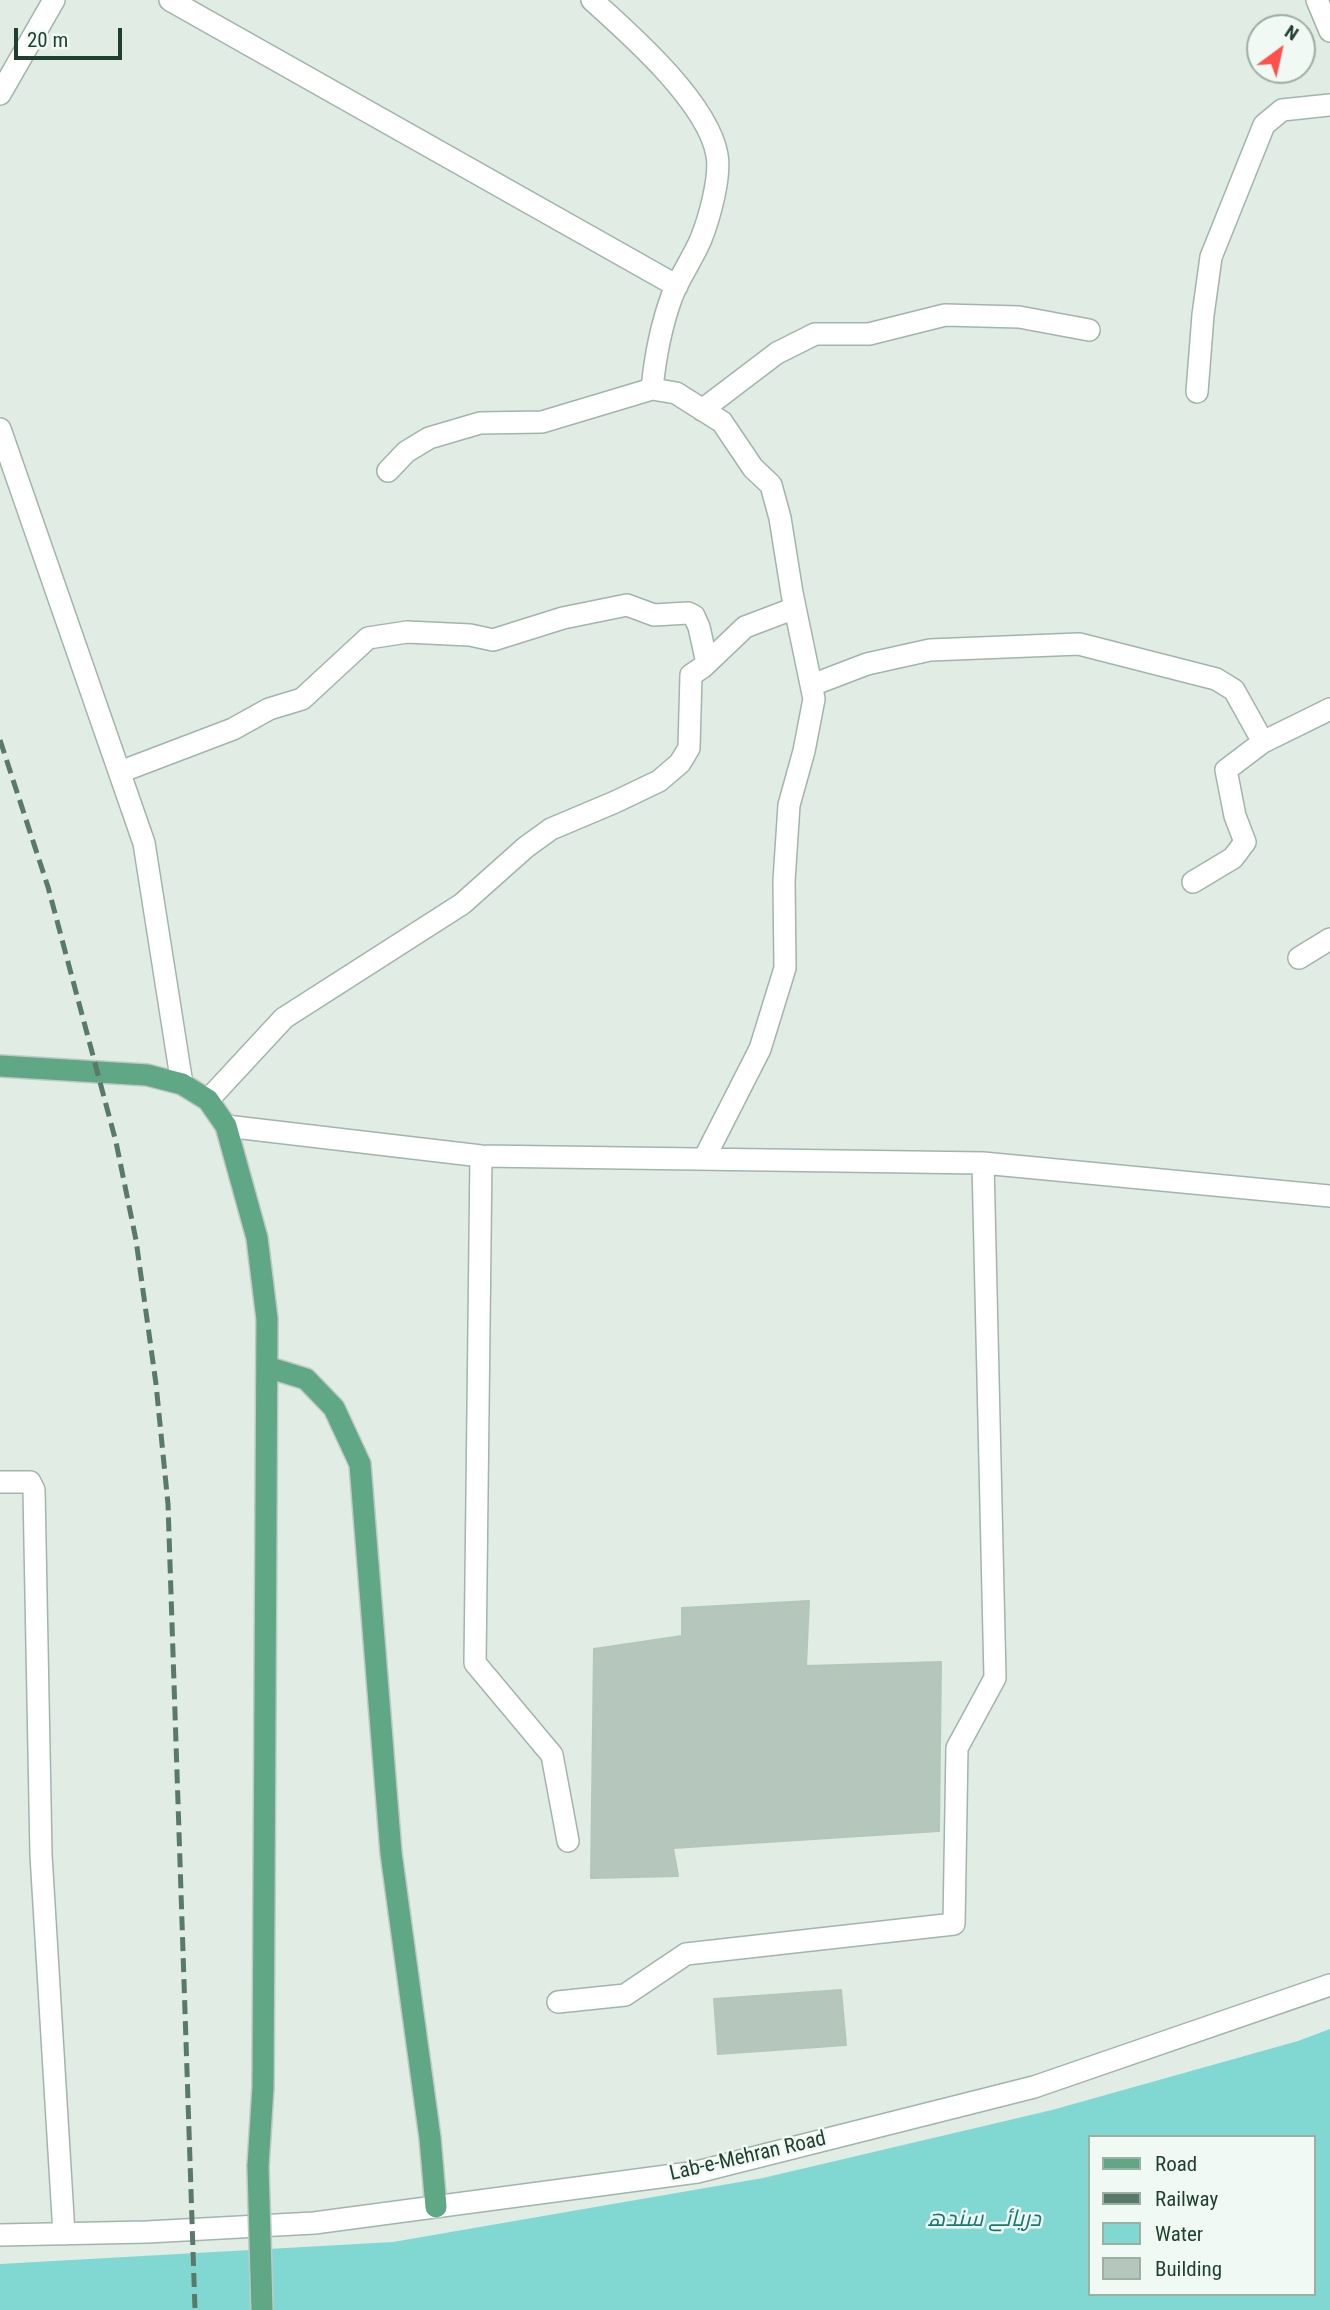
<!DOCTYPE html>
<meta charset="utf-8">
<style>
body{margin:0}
#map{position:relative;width:1330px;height:2310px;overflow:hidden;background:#e0ece4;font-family:"Roboto Condensed",sans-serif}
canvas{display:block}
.legend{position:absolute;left:1088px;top:2135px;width:228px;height:161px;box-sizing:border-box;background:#f0f9f3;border:2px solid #9cafa5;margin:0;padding:9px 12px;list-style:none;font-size:21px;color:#1f3f2f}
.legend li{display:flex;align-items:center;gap:14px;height:35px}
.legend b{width:35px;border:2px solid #9cafa5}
.north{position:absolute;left:1246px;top:14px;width:70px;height:70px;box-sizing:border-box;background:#f0f9f3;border:2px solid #9cafa5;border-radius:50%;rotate:33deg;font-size:19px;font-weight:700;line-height:28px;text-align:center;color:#1f3f2f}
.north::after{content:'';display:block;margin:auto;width:24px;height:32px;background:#ff504b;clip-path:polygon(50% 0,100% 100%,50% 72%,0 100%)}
.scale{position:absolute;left:14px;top:28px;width:108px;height:32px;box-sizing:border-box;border:4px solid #1f3f2f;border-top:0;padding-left:9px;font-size:21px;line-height:24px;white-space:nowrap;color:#1f3f2f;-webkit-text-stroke:5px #f0f9f3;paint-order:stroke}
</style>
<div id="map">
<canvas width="1330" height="2310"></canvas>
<ul class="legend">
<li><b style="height:9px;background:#5fa785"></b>Road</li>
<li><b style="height:9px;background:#597a6a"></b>Railway</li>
<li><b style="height:19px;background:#81d8d2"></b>Water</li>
<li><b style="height:19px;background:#b5c7bc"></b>Building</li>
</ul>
<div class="north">N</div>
<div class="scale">20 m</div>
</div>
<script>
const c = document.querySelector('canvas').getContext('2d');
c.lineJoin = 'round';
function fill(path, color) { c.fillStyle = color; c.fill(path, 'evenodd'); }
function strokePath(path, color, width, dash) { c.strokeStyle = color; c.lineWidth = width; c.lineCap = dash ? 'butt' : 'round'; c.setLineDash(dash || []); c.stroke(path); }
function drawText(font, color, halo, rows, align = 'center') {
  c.font = font + ' "Roboto Condensed",Cairo,sans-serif'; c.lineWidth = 5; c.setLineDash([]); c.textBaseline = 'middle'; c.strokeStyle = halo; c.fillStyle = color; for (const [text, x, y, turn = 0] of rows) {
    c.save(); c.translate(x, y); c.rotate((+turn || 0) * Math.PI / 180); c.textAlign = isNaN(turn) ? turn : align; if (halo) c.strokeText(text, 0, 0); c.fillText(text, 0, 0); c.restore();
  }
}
fill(new Path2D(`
 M1330 2029V2310H0V2264L393 2242 763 2178 1052 2110 1298 2041ZM1090 2137H1314V2294H1090Z`), '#81d8d2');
const building = new Path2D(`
 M809 1601 806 1666 941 1662 939 1831 673 1848 678 1876 591 1878 594 1649 682 1636V1608Z
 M841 1990 846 2045 718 2054 714 1999Z`);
fill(building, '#b5c7bc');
strokePath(building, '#b1c7b9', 2);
const minor = new Path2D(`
 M170 0 677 286
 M592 0C631 35 708 103 717 155 721 177 709 219 701 239 693 258 680 276 672 296 661 326 655 358 652 389
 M1317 0 1330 31
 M0 94 54 0
 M1197 392 1203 315 1211 257 1264 125 1282 110 1330 105
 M702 410 777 353 815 334H869L945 315 1019 317 1089 330
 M0 429 144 843 182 1084
 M388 471 406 452 429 438 480 423 542 422 652 389 676 393 722 422 753 468 771 485 780 518 792 593 814 699 804 751 789 805 784 881 785 968 760 1049 704 1159
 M812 685 867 664 930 650 1079 644 1216 679 1234 690 1263 742
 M120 772 233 729 269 709 302 699 368 638 407 632 470 635 493 640 563 618 627 605 654 615 688 613 694 616 699 627 707 663
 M1193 882 1233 858 1245 842 1235 816 1226 770 1263 742 1330 709
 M1299 958 1330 939
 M208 1100 284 1018 462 904 526 847 551 829 615 802 659 781 680 763 689 748 691 675 703 667 745 627 795 608
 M226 1126 481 1156 983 1163 1330 1196
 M481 1156 475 1663 552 1755 568 1841
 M0 1482H30L34 1490 41 1855 64 2234
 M558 2002 625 1995 686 1954 954 1924 957 1748 995 1678 983 1163
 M0 2235 147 2232 314 2223 697 2172 1034 2087 1330 1985`);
const major = new Path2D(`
 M0 1066 147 1075 182 1084 208 1100 226 1126 257 1238 267 1319 263 2087 258 2166
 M267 1367 306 1379 334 1408 360 1464 391 1853 430 2138 436 2207`);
strokePath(minor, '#a2b5aa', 24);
strokePath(major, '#c0c9c5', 24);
strokePath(minor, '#fff', 21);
strokePath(major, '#5fa785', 21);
strokePath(new Path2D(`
 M0 740 48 887 116 1142 136 1240 156 1384 168 1504 195 2310`), '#597a6a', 5, [14, 7]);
const majorBridge = new Path2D(`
 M258 2166 262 2310`);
strokePath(majorBridge, '#c0c9c5', 24, []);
strokePath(majorBridge, '#5fa785', 21);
drawText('21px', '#1f3f2f', '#f0f9f3', [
 ["Lab-e-Mehran Road",748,2157,-13]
]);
drawText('italic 23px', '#127b76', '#f0f9f3', [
 ["دریائے سندھ",984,2220]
]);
</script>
